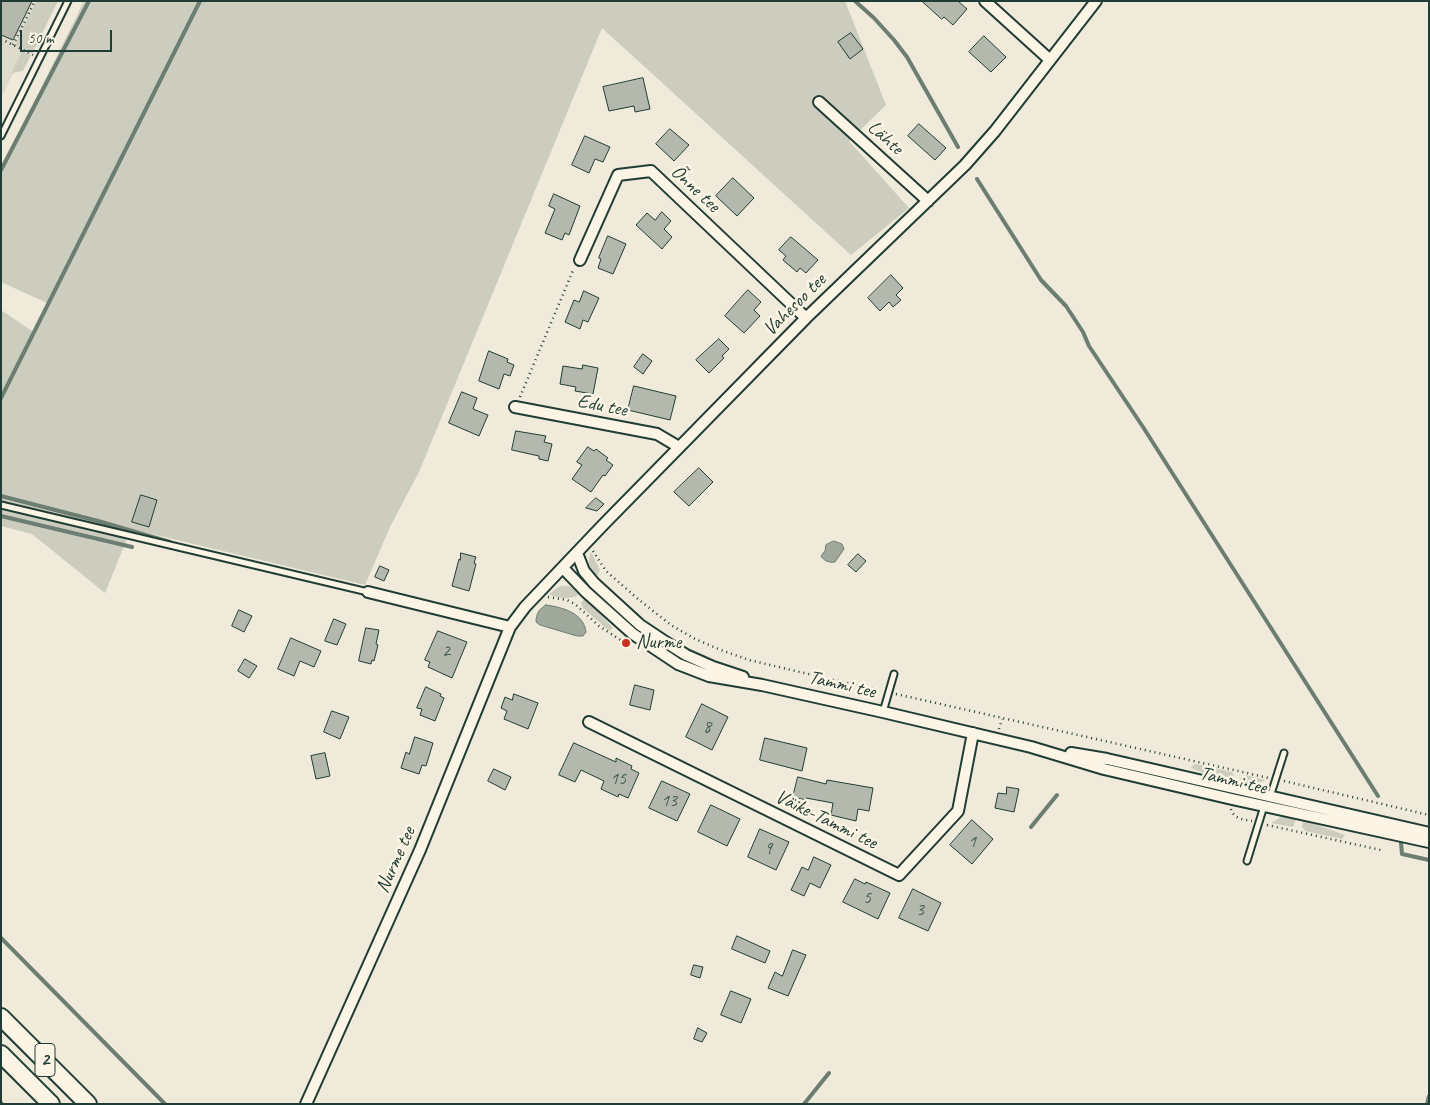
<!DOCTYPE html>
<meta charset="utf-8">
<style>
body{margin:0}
#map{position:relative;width:1430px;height:1105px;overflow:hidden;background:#efeada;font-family:Caveat,sans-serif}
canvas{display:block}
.frame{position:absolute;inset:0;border:2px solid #1f3d34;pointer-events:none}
.scale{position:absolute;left:20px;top:30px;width:92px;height:22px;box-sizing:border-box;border:2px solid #1f3d34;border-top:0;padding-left:6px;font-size:15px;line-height:18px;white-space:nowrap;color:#1f3d34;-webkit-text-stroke:4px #fcf5e5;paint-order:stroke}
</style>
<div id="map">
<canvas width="1430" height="1105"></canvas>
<div class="frame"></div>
<div class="scale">50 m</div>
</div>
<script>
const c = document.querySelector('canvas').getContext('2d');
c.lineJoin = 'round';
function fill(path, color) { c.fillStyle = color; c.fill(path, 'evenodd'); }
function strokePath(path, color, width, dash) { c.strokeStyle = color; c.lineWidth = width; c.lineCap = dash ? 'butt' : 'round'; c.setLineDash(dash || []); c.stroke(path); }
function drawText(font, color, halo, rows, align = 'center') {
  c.font = font + ' Caveat,sans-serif'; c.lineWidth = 5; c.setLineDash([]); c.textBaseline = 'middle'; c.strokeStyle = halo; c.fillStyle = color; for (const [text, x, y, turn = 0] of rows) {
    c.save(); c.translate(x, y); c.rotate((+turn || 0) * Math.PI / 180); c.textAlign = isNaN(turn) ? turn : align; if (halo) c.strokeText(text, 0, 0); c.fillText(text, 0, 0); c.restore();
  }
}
fill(new Path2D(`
 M1 1H49L1 98Z`), '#dedbcc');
fill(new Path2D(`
 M37 1H58L32 54 15 45Z
 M84 1H845L886 105 849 141 909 208 851 255 602 28 419 472 390 527 365 585 131 529 105 593 32 534 1 526V310L35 333 47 303 1 282V169Z
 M22 51 31 55 23 71 12 73V71Z
 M591 552 600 570 596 578C589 569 587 563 591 552Z
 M560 586C568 585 575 587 581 593 574 600 557 599 549 594Z
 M585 598 613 628 609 631 608 630 583 608 581 603Z
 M1196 764 1232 772 1235 778 1234 782 1222 780 1191 768 1193 765Z
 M1245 775 1265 780C1256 786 1250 786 1239 784L1240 778Z
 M1281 817H1290L1296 820 1293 827 1271 823Z
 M1303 820 1345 835 1342 839 1305 831 1302 827Z`), '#cccdbf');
const water = new Path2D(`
 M834 541 842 544 844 549 835 562C829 563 824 561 821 556L825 551 826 545Z
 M546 605C562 607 584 613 586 632L583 636H577L540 625 536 622C536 614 539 609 546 605Z`);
fill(water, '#9fa89a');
strokePath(water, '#6c7d71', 1);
strokePath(new Path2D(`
 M855 1 874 18 894 40 907 57 958 147
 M1 170 89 1
 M977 179 1041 280 1066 306 1083 332 1089 346 1143 427 1378 796
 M1 398 200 1
 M1 496 98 521 170 542
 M1 516 132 547
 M1031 827 1057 795
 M1401 843 1402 854 1429 860
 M1 938 165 1104
 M1 1103 2 1104
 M804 1104 829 1073
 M1427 1104 1429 1096`), '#6c7d71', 4);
const building = new Path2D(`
 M1 1H32L13 40 1 35Z
 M922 1H958L967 9 953 25 944 17 942 19Z
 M851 33 863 49 850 59 838 42Z
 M984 36 1006 57 991 72 969 52Z
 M643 78 650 109 635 112 634 106 609 111 603 87Z
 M919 124 946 148 935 160 908 136Z
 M670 129 689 145 674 161 656 144Z
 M585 136 610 147 603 162 595 159 589 173 572 165Z
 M733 178 754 198 737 216 716 196Z
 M554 194 580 206 569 235 565 233 562 240 545 233 555 209 549 206Z
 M662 212 671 221 664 229 672 237 662 249 636 225 647 213 655 220Z
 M608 236 626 244 613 274 598 268 601 259 599 258Z
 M791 237 818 260 806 273 800 268 797 272 783 260 786 256 779 250Z
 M891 275 903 288 896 295 901 300 893 307 889 302 880 311 868 298Z
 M748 290 761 302 754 310 760 316 744 333 725 316Z
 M584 291 599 298 588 322 583 320 580 329 565 322 574 300 579 302Z
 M719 339 729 349 722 356 724 358 709 373 696 360Z
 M489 351 508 359 507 362 514 365 510 376 504 374 499 389 479 381Z
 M643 354 652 361 643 374 634 367Z
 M583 365 598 368 593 394 575 391 576 387 560 384 563 366 582 369Z
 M634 386 676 396 670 420 628 410Z
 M462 392 477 398 473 409 488 415 479 436 449 423Z
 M516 431 546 436 544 442 552 444 548 461 539 459V456L512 450Z
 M588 447 594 451 596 449 608 458 606 460 613 465 605 476 603 475 591 492 572 479 582 465 577 462Z
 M699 468 713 482 689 506 674 492Z
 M141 495 157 500 149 527 132 522Z
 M596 498 604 504 597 511 586 508Z
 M461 553 476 557 474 563 476 564 469 591 452 586 459 559 460 560Z
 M858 554 866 561 856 572 848 565Z
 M380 566 389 570 384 581 375 577Z
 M239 610 252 616 244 632 232 626Z
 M334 619 346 624 337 645 325 641Z
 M366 628 379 630 376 644 378 645 374 661 372 660 371 664 359 661Z
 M438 631 467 642 452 678 428 667 430 662 425 660Z
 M291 638 321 651 314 667 300 661 294 676 278 669Z
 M245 659 257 666 249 678 238 671Z
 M635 685 654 690 650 710 630 705Z
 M426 687 441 694 440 696 444 698 435 721 420 715 422 709 417 708Z
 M514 694 538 703 528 729 504 719 507 711 501 708 505 697 512 700Z
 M702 704 728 717 712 750 686 737Z
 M332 711 349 717 340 739 324 732Z
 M415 737 433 743 426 766 422 765 419 774 401 768 406 752 409 754Z
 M765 738 807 748 802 771 760 760Z
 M574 743 616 762V758L632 766 631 769 639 773 628 798 619 794 618 797 601 789 604 781 581 770 575 782 559 775Z
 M325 753 330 776 316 779 311 756Z
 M494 769 511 777 505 790 488 781Z
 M798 777 826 784 827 780 873 788 869 811 858 809 856 821 831 815 833 803 806 798V800L793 797Z
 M662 781 690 794 677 821 649 808Z
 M1007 787 1019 789 1014 812 995 808 998 793 1006 794Z
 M711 805 740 819 727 846 698 832Z
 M972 820 993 839 972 864 950 845Z
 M760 829 789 842 776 870 748 857Z
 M814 857 831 865 820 888 810 883 804 896 791 890 802 867 808 870Z
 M855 879 865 884 866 882 890 893 878 919 843 902Z
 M913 889 941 903 928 931 899 918Z
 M737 936 770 951 765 963 732 949Z
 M793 950 806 955 788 996 768 988 775 972 782 976Z
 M694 965 703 967 700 978 691 975Z
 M731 991 751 999 741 1023 721 1015Z
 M698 1028 707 1033 702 1042 694 1039Z`);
fill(building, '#b5b9ad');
strokePath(building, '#1f3d34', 1);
const service = new Path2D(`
 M1 136 68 1
 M1 505 368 592
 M883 712 894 674
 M1270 797 1284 753
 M1247 861 1264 806`);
const minor = new Path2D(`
 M985 1 1050 60
 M819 102 928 201
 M580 260 618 175 651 171 806 318
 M515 407 657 434 679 447
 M577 553 584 571 594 583 640 625 664 641 686 655 713 667 743 677
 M563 568 586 592 633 634 678 664 709 676 762 685 883 712 1031 747 1104 769 1232 799 1429 842
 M368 592 510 627
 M589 722 899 875 958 811 973 733
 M1071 753 1107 759 1429 833
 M306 1104 420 850 510 627 525 607 602 526 806 318 965 165 995 131 1096 1`);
const trunk = new Path2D(`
 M1 1017 88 1104
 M1 1054 51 1104`);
strokePath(service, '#1f3d34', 9);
strokePath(minor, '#1f3d34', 14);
strokePath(trunk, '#1f3d34', 20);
strokePath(new Path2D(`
 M1 39 33 55
 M13 45 35 1
 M520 397 574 268
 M593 551 606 571 638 599 671 625 695 639 721 650 749 660 881 691
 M548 597 567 600 575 604 599 626 625 643
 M896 694 1269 778
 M999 729 1002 719
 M1284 781 1429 815
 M1231 809C1234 819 1242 819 1252 821
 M1267 825 1381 850`), '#1f3d34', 2.5, [1, 4]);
strokePath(service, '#fcf5e5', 5);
strokePath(minor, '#fcf5e5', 10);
strokePath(trunk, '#fcf5e5', 16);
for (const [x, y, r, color] of [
 [626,643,5,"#c8321e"]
]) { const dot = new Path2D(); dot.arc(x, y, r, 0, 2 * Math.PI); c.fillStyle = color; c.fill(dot); strokePath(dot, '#fcf5e5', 2); }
drawText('18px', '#445c52', null, [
 ["2",446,651],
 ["8",707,727],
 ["15",618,779],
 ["13",669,801],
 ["1",972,842],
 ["9",768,849],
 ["5",867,898],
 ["3",920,910]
]);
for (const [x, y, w] of [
 [45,1060,20]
]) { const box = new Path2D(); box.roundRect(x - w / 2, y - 16.5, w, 33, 4); c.fillStyle = '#fcf5e5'; c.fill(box); strokePath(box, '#1f3d34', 1); }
drawText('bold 19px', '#1f3d34', null, [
 ["2",45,1060]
]);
drawText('20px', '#1f3d34', '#fcf5e5', [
 ["Lähte",885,138,42],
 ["Õnne tee",695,189,43],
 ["Vahesoo tee",795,305,-45],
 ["Edu tee",602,406,11],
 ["Tammi tee",842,685,13],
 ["Tammi tee",1233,781,13],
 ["Väike-Tammi tee",826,820,26],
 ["Nurme tee",396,860,-66]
]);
drawText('20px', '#1f3d34', '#fcf5e5', [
 ["Nurme",636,643]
], 'left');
</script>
